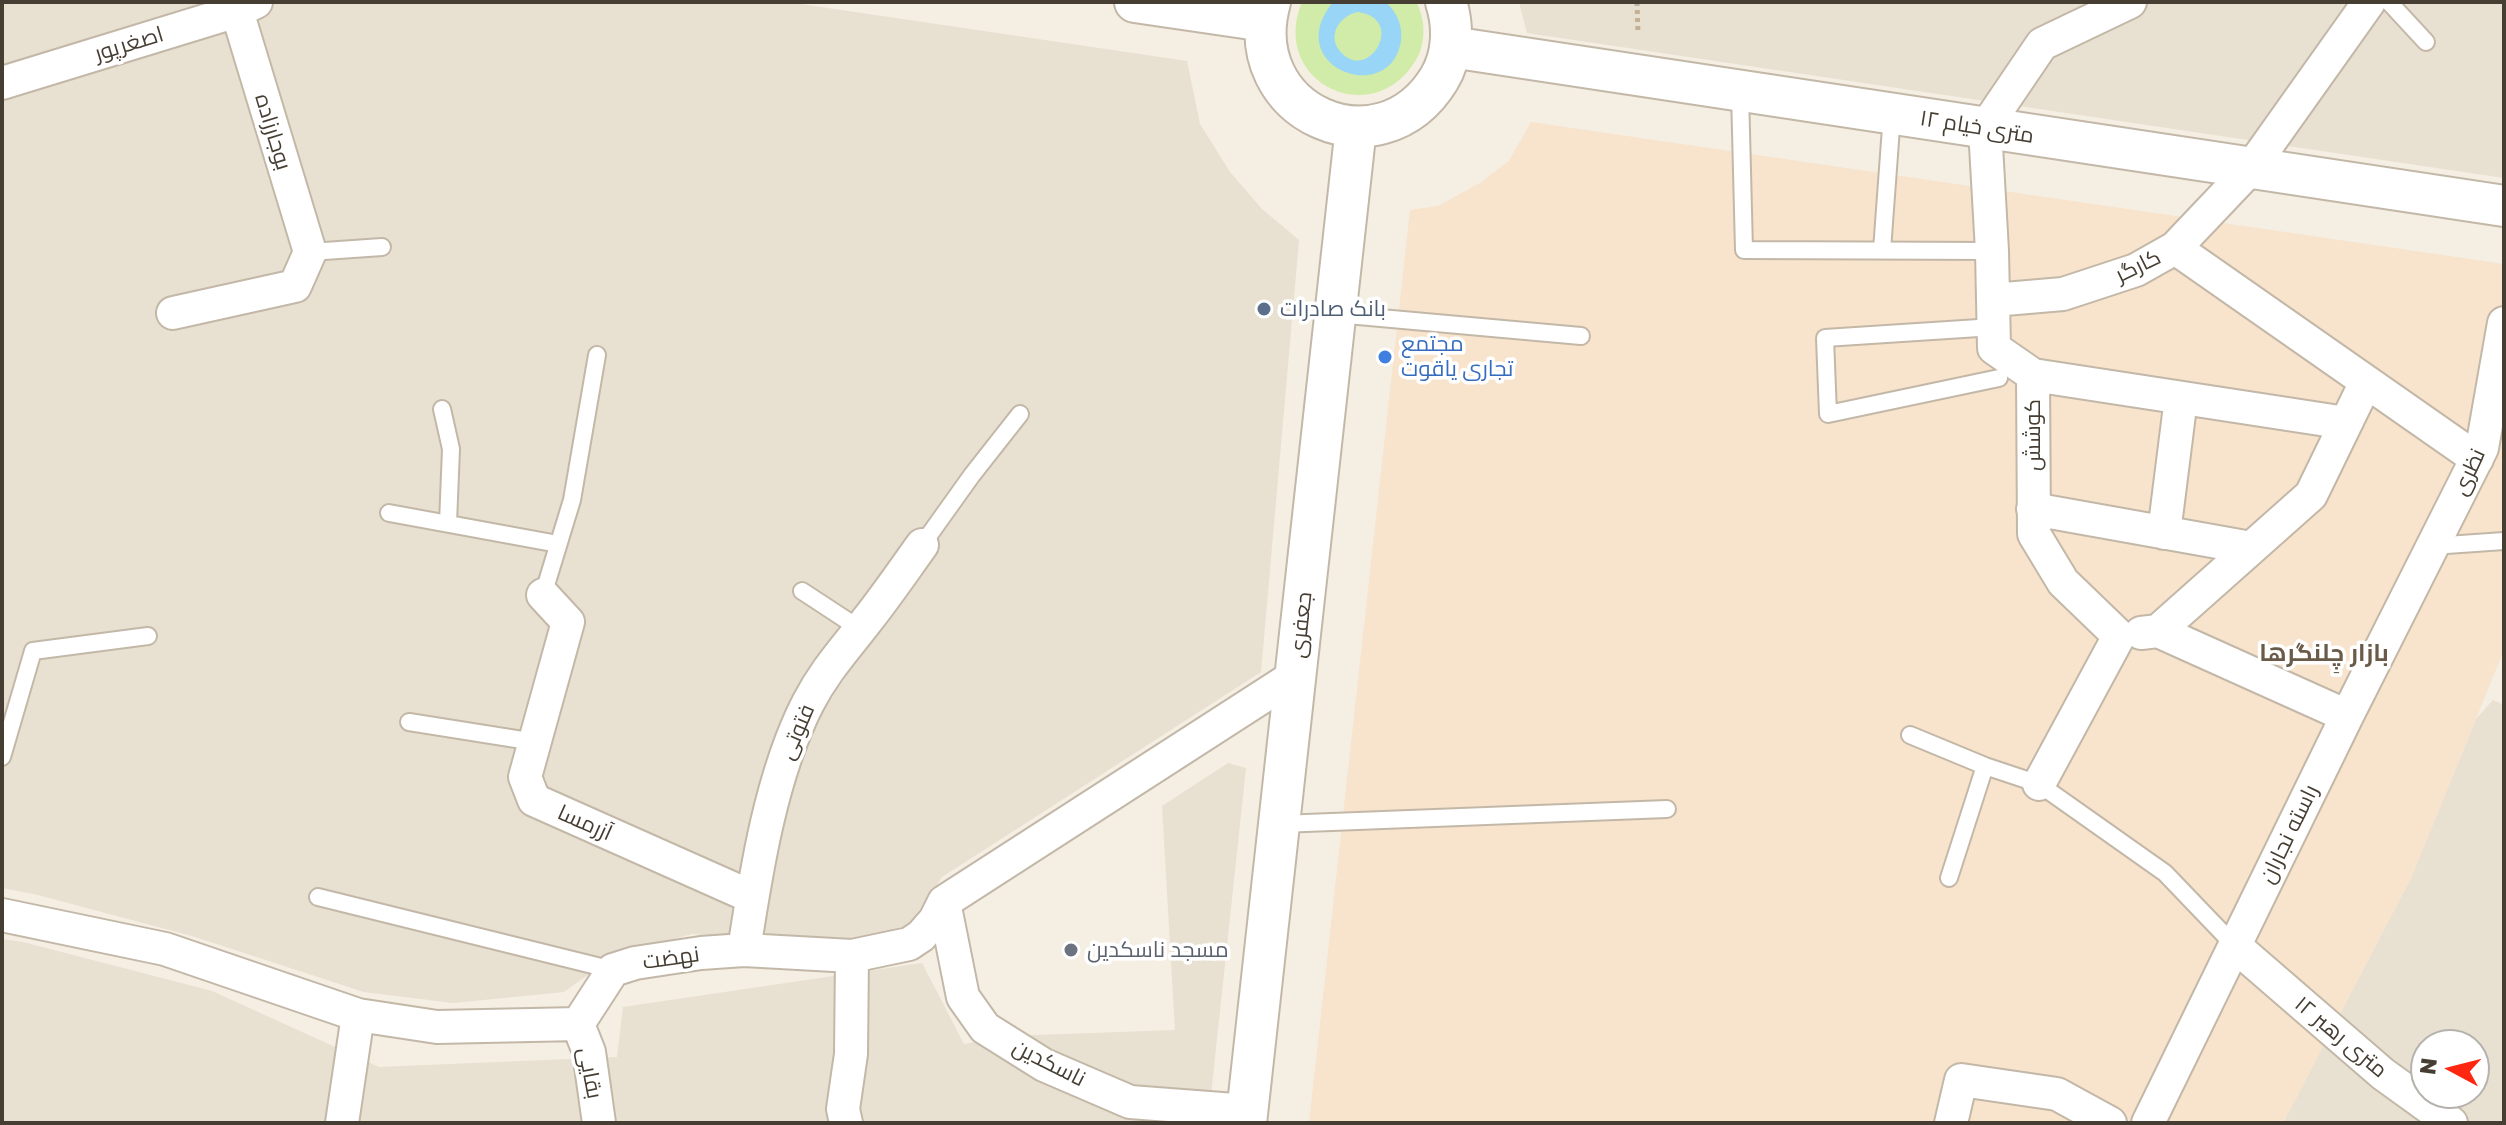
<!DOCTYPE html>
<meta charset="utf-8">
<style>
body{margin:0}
#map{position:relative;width:2506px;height:1125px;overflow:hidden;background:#f4eee3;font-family:"Golos Text",sans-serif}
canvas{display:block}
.frame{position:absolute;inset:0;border:4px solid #463e33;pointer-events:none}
.north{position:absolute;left:2410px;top:1029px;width:80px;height:80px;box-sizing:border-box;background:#fff;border:2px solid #b5b2ad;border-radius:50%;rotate:277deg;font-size:22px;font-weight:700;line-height:32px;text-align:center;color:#463e33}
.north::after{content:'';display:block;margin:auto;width:28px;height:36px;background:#ff270f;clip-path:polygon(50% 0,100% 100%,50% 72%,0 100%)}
</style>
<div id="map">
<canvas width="2506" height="1125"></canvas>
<div class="frame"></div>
<div class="north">N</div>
</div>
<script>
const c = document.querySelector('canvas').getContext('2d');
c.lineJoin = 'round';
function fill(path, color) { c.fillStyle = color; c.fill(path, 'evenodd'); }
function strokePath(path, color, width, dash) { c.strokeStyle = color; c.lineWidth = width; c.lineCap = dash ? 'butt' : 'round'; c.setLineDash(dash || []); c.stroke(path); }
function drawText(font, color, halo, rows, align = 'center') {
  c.font = font + ' "Golos Text",Cairo,sans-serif'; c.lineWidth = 7; c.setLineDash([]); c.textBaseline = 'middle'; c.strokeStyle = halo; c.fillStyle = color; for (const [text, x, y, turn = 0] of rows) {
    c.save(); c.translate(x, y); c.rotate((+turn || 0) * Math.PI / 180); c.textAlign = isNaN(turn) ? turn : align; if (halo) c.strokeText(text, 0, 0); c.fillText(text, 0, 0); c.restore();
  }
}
fill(new Path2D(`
 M2 2H787L1187 61 1200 124 1230 172 1262 209 1299 240 1261 672 942 877 911 924 844 945 692 934 615 955 564 992 453 1003 364 992 192 936 34 894 2 888Z
 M1519 2H2504V178L1527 33Z
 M2493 700 2504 705V1123H2283L2411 878 2476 719ZM2426 1045H2474V1093H2426Z
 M1228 763 1246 768 1208 1123H2V939L23 942 212 991 379 1067 617 1057 623 1007 922 963 964 1044 1010 1036 1175 1030 1162 806Z`), '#e8e0d1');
fill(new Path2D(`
 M1531 122 2504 264V650L2411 878 2283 1123H1309L1410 210 1438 206 1480 183 1509 161Z`), '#f8e3cc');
fill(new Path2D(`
 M1302 2H1416C1425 17 1426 40 1418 56 1377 134 1268 84 1302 2Z`), '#d1eca8');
fill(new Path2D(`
 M1333 2H1386C1397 13 1403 25 1401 41 1390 108 1280 67 1333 2ZM1358 12C1408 19 1367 86 1339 50 1327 34 1341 15 1358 12Z`), '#99d5f7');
const service = new Path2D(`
 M2389 2 2426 42
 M1740 92 1744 250 1992 251
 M1882 250 1892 114
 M310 252 382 247
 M1336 314 1581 336
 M1994 327 1825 338 1828 414 1999 378
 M442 409 451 449 448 523
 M389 513 558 544
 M922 545 972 475 1020 414
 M2432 546 2504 541
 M802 591 860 629
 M543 595 572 500 597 355
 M409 722 535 742
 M1910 735 1985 766 2039 784 2165 873 2235 946
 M2 757 33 651 148 636
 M1280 824 1667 809
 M1949 878 1985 766
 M318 897 613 970`);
const minor = new Path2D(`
 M2 83 237 11 256 2
 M2175 248 2477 459
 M1993 300 2063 294 2136 270 2175 248 2251 168 2369 2
 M173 313 295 286 310 252 237 11
 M2033 375 2346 423
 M2033 509 2251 548
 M2164 533 2181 398
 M543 595 568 622 525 777 534 800 752 897
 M2158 631 2311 495 2366 382
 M2141 633 2158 631 2347 716
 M2119 636 2063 582 2034 534 2033 375 1994 348 1992 251 1985 128 2042 44 2130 2
 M2039 784 2119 636
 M944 902 963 997 985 1028 1044 1065 1130 1102 1248 1111
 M2 915 165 949 358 1015 437 1027 578 1024 613 970 635 963 701 953 744 950 852 956 909 944 921 936 935 920 944 902 1296 675
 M2235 946 2383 1074 2451 1123
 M744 950C756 872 771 775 808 703 825 670 845 649 868 619 887 595 904 570 922 545
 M578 1024 589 1052 599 1123
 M342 1123 358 1015
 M846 1123 843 1109 851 1054 852 956
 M1951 1123 1961 1080 2057 1094 2110 1123
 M2148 1123 2347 716 2482 448 2504 323`);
const tertiary = new Path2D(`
 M1135 2 1265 21
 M1270 2C1239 113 1380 175 1439 79 1453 56 1454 27 1446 2
 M1451 47 2504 206
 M1246 1123 1356 127`);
strokePath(service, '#c3b8a8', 20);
strokePath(minor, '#c3b8a8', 36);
strokePath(tertiary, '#c3b8a8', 44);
strokePath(new Path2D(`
 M1637 2 1638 34`), '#c3b095', 5, [4, 4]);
strokePath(service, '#fff', 16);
strokePath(minor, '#fff', 32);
strokePath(tertiary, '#fff', 40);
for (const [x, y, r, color] of [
 [1264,309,8,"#5c6f8a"],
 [1385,357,8,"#3f7fe0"],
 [1071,950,8,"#6b7280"]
]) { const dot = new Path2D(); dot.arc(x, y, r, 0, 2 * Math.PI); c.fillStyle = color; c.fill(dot); strokePath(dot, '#fff', 3); }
drawText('22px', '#463e33', '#fff', [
 ["اصغرپور",129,44,-17],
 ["۱۲ متری خیام",1977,127,9],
 ["بوجارزاده",273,132,73],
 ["کارگر",2138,266,-26],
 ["کوشش",2033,435,-90],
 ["نظری",2469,472,-65],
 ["جعفری",1301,625,-84],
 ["فتوتی",797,732,-67],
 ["آزرمسا",585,823,24],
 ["راسته نجاران",2289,834,-64],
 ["نهضت",671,958,-8],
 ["۱۲ متری رهبر",2341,1037,40],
 ["ناسکدین",1049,1063,27],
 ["بقایی",590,1073,79]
]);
drawText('22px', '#4e5e75', '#fff', [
 ["بانک صادرات",1280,309]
], 'left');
drawText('22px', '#366cbe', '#fff', [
 ["مجتمع",1401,344],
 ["تجاری یاقوت",1401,369]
], 'left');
drawText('22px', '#5b616d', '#fff', [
 ["مسجد ناسکدین",1087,950]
], 'left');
drawText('bold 24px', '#6a5b49', '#fff', [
 ["بازار چِلنگرها",2324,653]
]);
</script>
